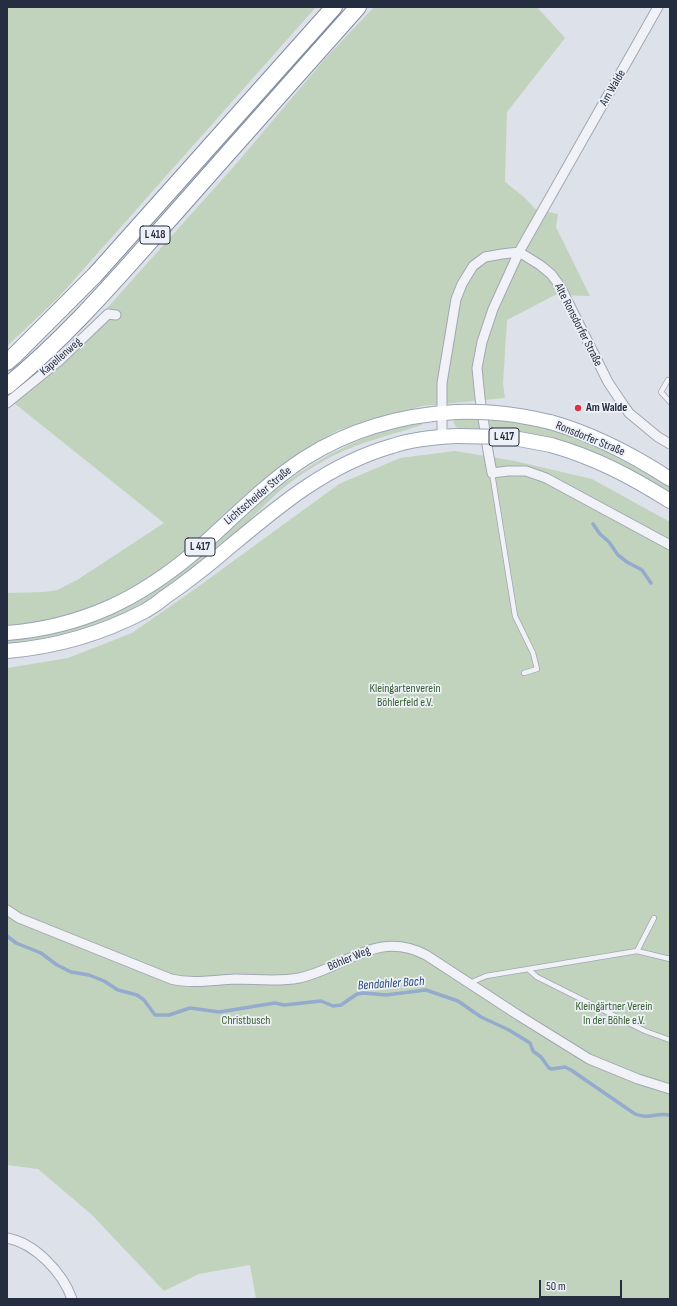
<!DOCTYPE html>
<meta charset="utf-8">
<style>
body{margin:0}
#map{position:relative;width:677px;height:1306px;overflow:hidden;background:#dde1e9;font-family:"Sofia Sans Condensed",sans-serif}
canvas{display:block}
.frame{position:absolute;inset:0;border:8px solid #252d41;pointer-events:none}
.scale{position:absolute;left:539px;top:1280px;width:83px;height:18px;box-sizing:border-box;border:2px solid #252d41;border-top:0;padding-left:5px;font-size:12px;line-height:14px;white-space:nowrap;color:#252d41;-webkit-text-stroke:3px #edf0f6;paint-order:stroke}
</style>
<div id="map">
<canvas width="677" height="1306"></canvas>
<div class="frame"></div>
<div class="scale">50 m</div>
</div>
<script>
const c = document.querySelector('canvas').getContext('2d');
c.lineJoin = 'round';
function fill(path, color) { c.fillStyle = color; c.fill(path, 'evenodd'); }
function strokePath(path, color, width, dash) { c.strokeStyle = color; c.lineWidth = width; c.lineCap = dash ? 'butt' : 'round'; c.setLineDash(dash || []); c.stroke(path); }
function drawText(font, color, halo, rows, align = 'center') {
  c.font = font + ' "Sofia Sans Condensed",sans-serif'; c.lineWidth = 3.5; c.setLineDash([]); c.textBaseline = 'middle'; c.strokeStyle = halo; c.fillStyle = color; for (const [text, x, y, turn = 0] of rows) {
    c.save(); c.translate(x, y); c.rotate((+turn || 0) * Math.PI / 180); c.textAlign = isNaN(turn) ? turn : align; if (halo) c.strokeText(text, 0, 0); c.fillText(text, 0, 0); c.restore();
  }
}
fill(new Path2D(`
 M7 7H316L57 299 7 346Z
 M374 7H537L565 38 507 112 505 182 524 197 535 209 558 214 556 227 590 296 555 295 507 320 503 384 505 398 422 406 338 430 288 462 214 529 166 566 140 585 108 601 76 614 38 623 7 627V593L44 592 57 590 77 580 164 523 14 403 109 306 236 164 324 60Z
 M481 418C493 420 506 420 518 422 573 431 623 459 670 488V492C645 477 621 462 594 452 550 435 504 430 458 428L456 427 453 422 455 419Z
 M421 422 422 425C388 436 351 444 320 463 302 473 284 486 269 501 256 513 245 525 232 536 179 583 125 622 55 638 39 642 23 643 7 645V640C22 638 37 638 52 634 92 625 131 607 165 584 192 566 216 543 241 520 251 512 260 502 270 494 312 461 368 430 421 422Z
 M455 451 515 461 592 479 670 522V1299H256L250 1265 199 1274 164 1291 91 1214 38 1169 7 1165V668L68 658 132 633 195 589 339 484 400 458Z`), '#c1d3bd');
strokePath(new Path2D(`
 M593 524 600 534 609 542 618 555 627 562 642 570 651 583
 M7 936 16 943 41 953 57 965 71 972 89 975 104 981 118 990 137 995 144 1000 155 1015H169L190 1008 219 1012 275 1003 284 1005 321 1001 333 1006 341 1005 357 994 364 993 386 995 426 990 458 1001 481 1017 509 1030 530 1043 533 1051 541 1057 549 1068 552 1069 565 1067 571 1070 635 1114C649 1120 657 1112 670 1115`), '#94abcd', 3.5);
const lane = new Path2D(`
 M668 380 661 392 670 402
 M492 473 515 616 533 653 537 669 524 673
 M637 951 670 959
 M528 969 537 977 645 1031 670 1040
 M470 983 486 976 637 951 654 918`);
const street = new Path2D(`
 M658 7 519 252 493 309 482 342 477 368 480 398 488 451 492 473 508 471H526L546 478 670 545
 M7 403 60 360 108 314 116 315
 M442 437V383L456 299 462 284 473 266 485 257 502 254 519 252 540 265 551 274 560 286 608 382 620 400 629 413 658 437 670 444
 M7 910 19 918 171 979C192 984 213 980 235 979 256 979 278 982 299 978 346 968 376 929 426 955L518 1015 589 1059 638 1079 670 1089
 M7 1238C35 1243 63 1273 72 1299`);
const primary = new Path2D(`
 M550 422C593 434 633 455 670 479
 M551 445C596 458 630 476 670 501
 M7 633C82 627 140 599 197 550 232 519 265 484 305 458 351 429 402 415 456 412
 M7 651C56 647 101 634 145 611 152 607 159 602 165 597 184 584 202 570 220 555 274 510 323 466 392 446 413 439 435 437 457 436`);
const highway = new Path2D(`
 M7 362 14 356 95 275 334 7
 M7 386C67 337 118 277 169 220 232 149 295 77 358 7`);
strokePath(lane, '#a2a7b3', 6);
strokePath(street, '#a2a7b3', 11);
strokePath(primary, '#9ba4b6', 16);
strokePath(highway, '#838da1', 18);
strokePath(lane, '#f0f2f7', 4.5);
strokePath(street, '#f0f2f7', 9);
strokePath(primary, '#fff', 14);
strokePath(highway, '#fff', 16);
const primaryBridge = new Path2D(`
 M456 412C491 411 516 414 550 422
 M457 436 508 437 551 445`);
strokePath(primaryBridge, '#9ba4b6', 16, []);
strokePath(primaryBridge, '#fff', 14);
for (const [x, y, r, color] of [
 [578,408,4,"#db3542"]
]) { const dot = new Path2D(); dot.arc(x, y, r, 0, 2 * Math.PI); c.fillStyle = color; c.fill(dot); strokePath(dot, '#edf0f6', 1.5); }
for (const [x, y, w] of [
 [155,235,30],
 [504,437,30],
 [200,547,30]
]) { const box = new Path2D(); box.roundRect(x - w / 2, y - 9, w, 18, 3); c.fillStyle = '#edf0f6'; c.fill(box); strokePath(box, '#252d41', 1); }
drawText('bold 11px', '#252d41', null, [
 ["L 418",155,235],
 ["L 417",504,437],
 ["L 417",200,547]
]);
drawText('12px', '#252d41', '#edf0f6', [
 ["Am Walde",613,88,-60],
 ["Alte Ronsdorfer Straße",578,325,63],
 ["Kapellenweg",61,357,-41],
 ["Ronsdorfer Straße",590,439,22],
 ["Lichtscheider Straße",258,496,-40],
 ["Böhler Weg",349,959,-23]
]);
drawText('bold 12px', '#252d41', '#edf0f6', [
 ["Am Walde",586,408]
], 'left');
drawText('12px', '#365e31', '#edf0f6', [
 ["Kleingartenverein",405,689],
 ["Böhlerfeld e.V.",405,703],
 ["Kleingärtner Verein",614,1007],
 ["In der Böhle e.V.",614,1021],
 ["Christbusch",246,1021]
]);
drawText('italic 13px', '#2b4879', '#edf0f6', [
 ["Bendahler Bach",391,984,-4]
]);
</script>
